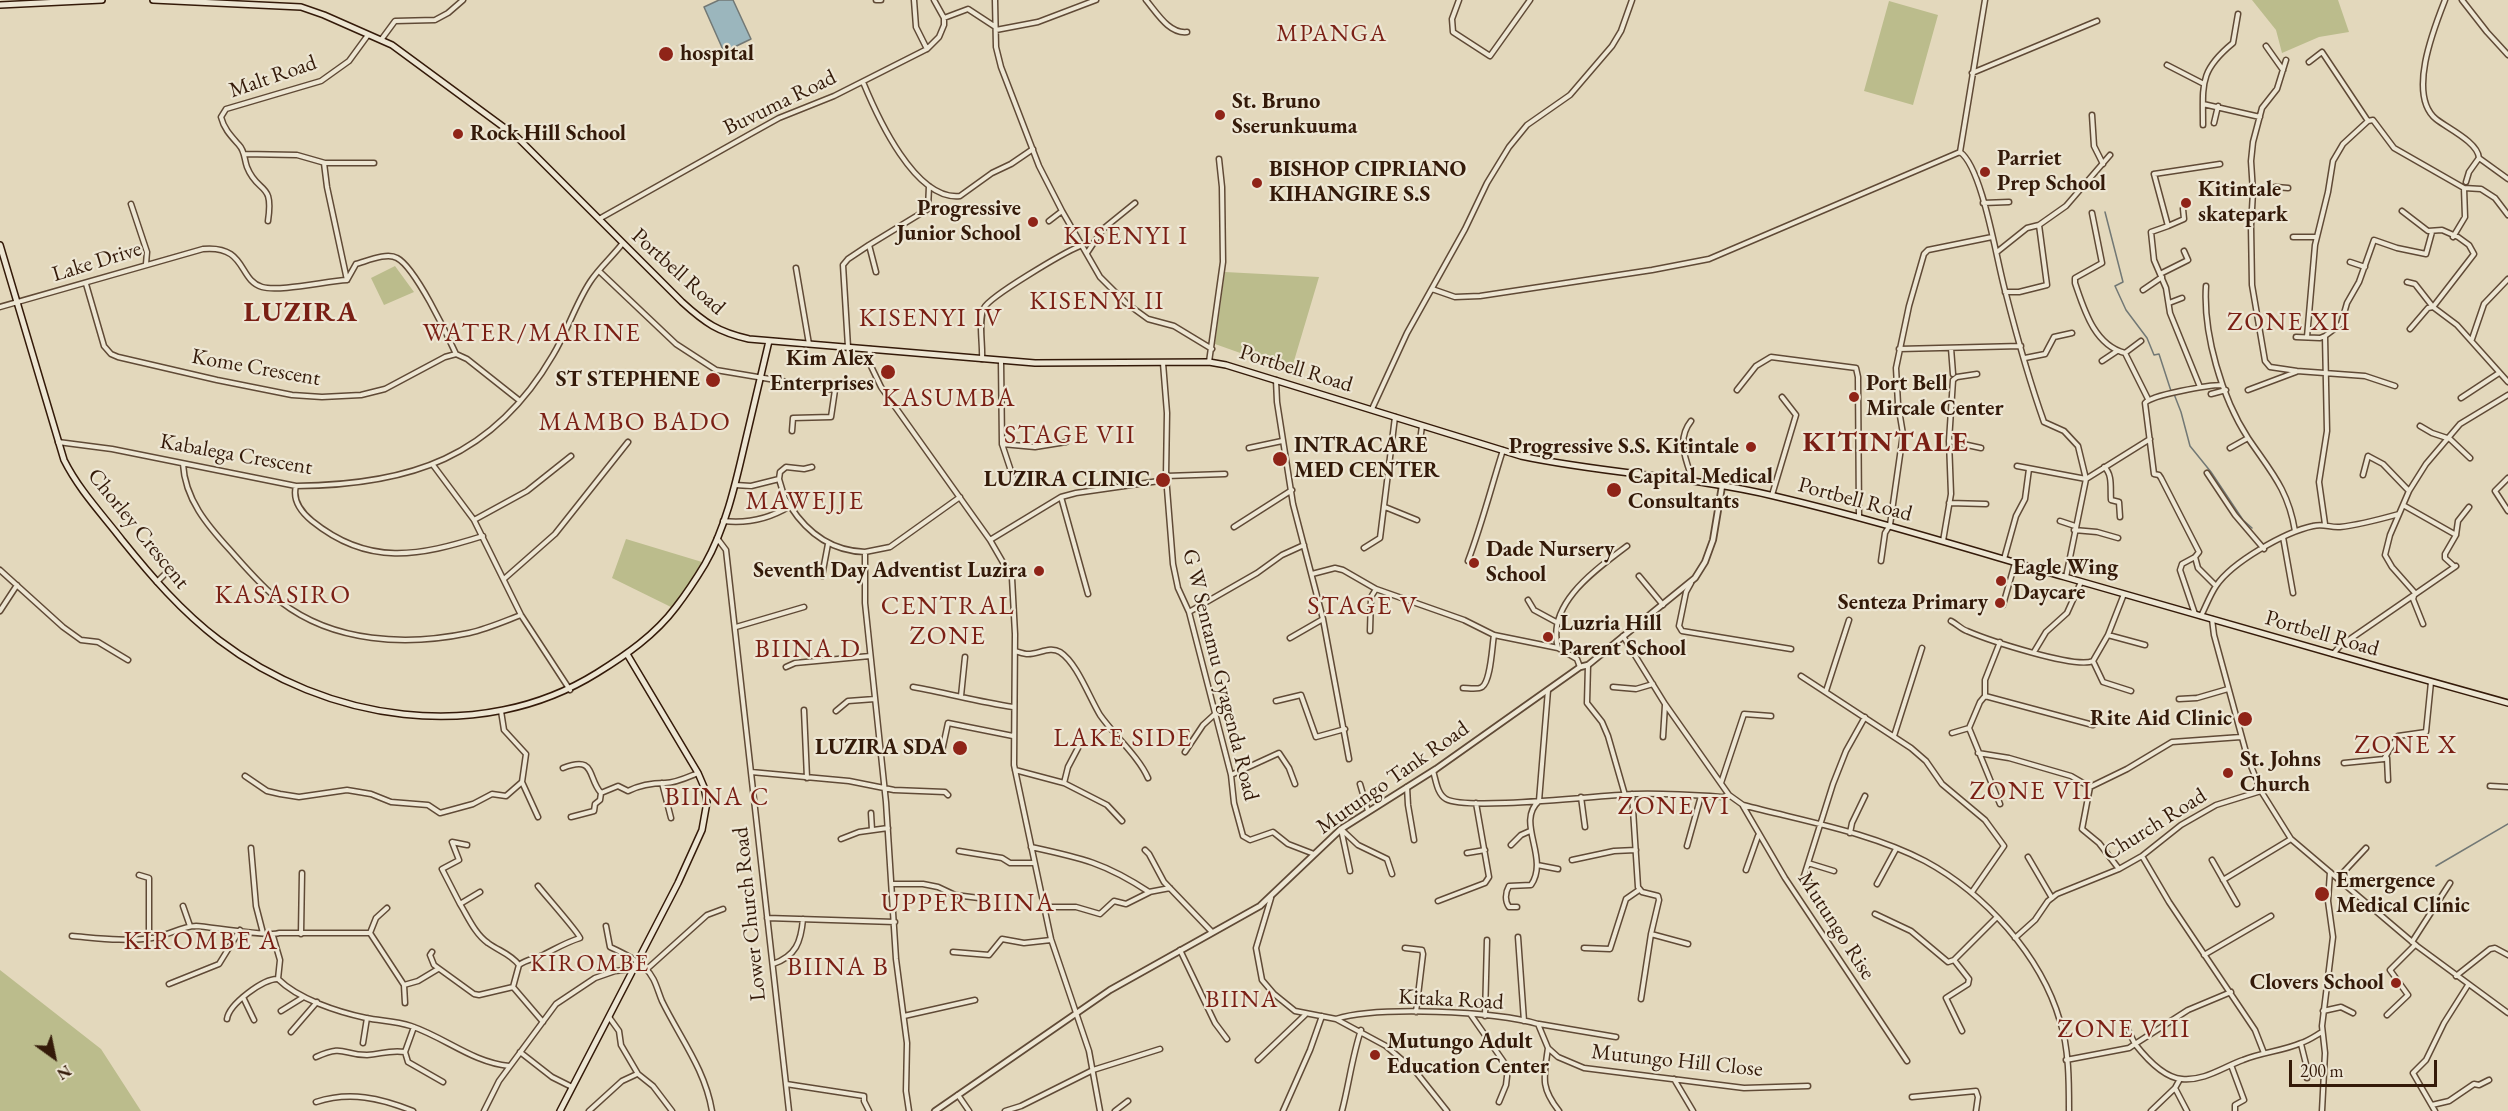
<!DOCTYPE html>
<style>
body{margin:0}
#map{position:relative;width:2508px;height:1111px;overflow:hidden;background:#e3d8bc;font-family:"EB Garamond",serif}
canvas{display:block}
.north{position:absolute;left:24px;top:1027px;width:60px;height:60px;-webkit-text-stroke:4px #ede6d3;paint-order:stroke;rotate:147deg;font-size:16px;font-weight:700;line-height:24px;text-align:center;color:#341a09}
.north::after{content:'';display:block;margin:auto;width:21px;height:27px;background:#341a09;clip-path:polygon(50% 0,100% 100%,50% 72%,0 100%)}
.scale{position:absolute;left:2289px;top:1060px;width:148px;height:27px;box-sizing:border-box;border:3px solid #341a09;border-top:0;padding-left:8px;font-size:18px;line-height:21px;white-space:nowrap;color:#341a09;-webkit-text-stroke:4px #ede6d3;paint-order:stroke}
</style>
<div id="map">
<canvas width="2508" height="1111"></canvas>
<div class="north">N</div>
<div class="scale">200 m</div>
</div>
<script>
const c = document.querySelector('canvas').getContext('2d');
c.lineJoin = 'round';
function fill(path, color) { c.fillStyle = color; c.fill(path, 'evenodd'); }
function strokePath(path, color, width, dash) { c.strokeStyle = color; c.lineWidth = width; c.lineCap = dash ? 'butt' : 'round'; c.setLineDash(dash || []); c.stroke(path); }
function drawText(font, color, halo, rows, align = 'center') {
  c.font = font + ' "EB Garamond",serif'; c.lineWidth = 4.5; c.setLineDash([]); c.textBaseline = 'middle'; c.strokeStyle = halo; c.fillStyle = color; for (const [text, x, y, turn = 0] of rows) {
    c.save(); c.translate(x, y); c.rotate((+turn || 0) * Math.PI / 180); c.textAlign = isNaN(turn) ? turn : align; if (halo) c.strokeText(text, 0, 0); c.fillText(text, 0, 0); c.restore();
  }
}
fill(new Path2D(`
 M2252 0H2338L2349 32 2319 37 2282 53 2276 30Z
 M1889 1 1938 15 1913 105 1864 91Z
 M395 266 414 292 384 305 371 278Z
 M1225 272 1319 277 1291 371 1215 344Z
 M626 539 702 562 673 608 612 578Z
 M0 970 101 1049 141 1111H0Z`), '#bbbc8c');
const water = new Path2D(`
 M719 0H733L751 39 724 52 704 7Z`);
fill(water, '#9bb6bd');
strokePath(water, '#727875', 1.5);
strokePath(new Path2D(`
 M2105 212 2123 282 2115 286 2126 310 2147 338 2154 355 2159 354 2171 391
 M2012 310 2039 403
 M2174 394 2181 412 2190 446 2211 472 2243 520 2252 528
 M2436 866 2508 824`), '#727875', 1.5);
const minor = new Path2D(`
 M876 0H881
 M914 0 916 27 927 49
 M995 0 996 47 1001 67 1039 166 1062 211
 M1146 0C1157 13 1169 34 1187 32
 M1459 0 1452 19 1453 32 1490 56 1530 0
 M2445 0C2434 28 2407 95 2436 119 2447 128 2478 142 2479 158L2508 179
 M2462 0 2487 32 2508 55
 M944 18 968 9 994 26
 M996 30 1038 22 1096 0
 M381 40 395 21 435 20 448 13 463 0
 M2266 46 2283 70
 M2286 60 2277 89 2262 108 2253 142 2251 161 2253 192 2251 226 2252 285 2265 361 2270 367 2297 371 2365 376 2395 386
 M2309 62 2322 52 2368 121
 M2167 65 2202 83
 M1972 73 2097 21
 M863 82C877 116 915 201 960 196L992 173 1011 164 1033 149
 M2203 104 2260 117
 M2092 115 2094 146 2103 164
 M2214 123 2218 106
 M2203 125C2203 84 2199 71 2233 43L2238 14
 M1960 152 1985 0
 M244 154 297 155 325 163H374
 M324 163 327 187 347 280
 M2466 182 2469 172 2479 158
 M2253 192 2276 187 2288 188
 M1983 203 2009 202
 M131 204 147 252 146 264
 M2402 211 2428 231 2442 230 2458 237 2469 245 2474 254 2433 307 2428 308 2410 329
 M2092 213 2102 263 2075 278V283C2084 309 2094 345 2125 353L2148 399
 M599 219 752 133 779 118 834 96 927 49 939 37 944 25V18L934 0
 M268 221C274 180 258 195 247 167 244 159 245 151 239 145 231 136 224 129 221 117L226 109 321 81 349 61 368 35
 M1049 221 1062 211 1100 277 1126 303 1148 319 1174 326 1212 349
 M2039 225 2066 206 2110 155
 M2168 226 2184 219 2183 209
 M2293 237H2316
 M2453 237 2465 217 2464 188
 M1997 252 2027 228 2039 225 2047 285 2019 292H2005
 M1087 253 1103 229 1135 203
 M2350 262 2365 267
 M796 268 809 344
 M599 271 676 344 716 370 835 390 831 417 793 418 792 431
 M876 272 869 245 928 209 929 186
 M2160 274 2188 260 2184 251
 M2407 282 2415 284 2433 307 2457 325 2508 382
 M86 284 104 346 111 354 118 357 217 380 292 395 322 397 361 395 385 389 445 357 456 354 467 359 520 401
 M2206 286C2203 334 2222 398 2248 438 2271 472 2288 489 2295 531
 M1432 289 1455 297 1480 296 1652 270 1709 259 1960 152C1983 168 1997 264 2006 294 2017 337 2029 380 2044 422L2064 431 2078 446 2086 479 2066 577
 M2143 290 2162 277
 M2169 303 2182 298
 M0 307 203 249C247 245 238 280 262 287 279 292 327 281 347 280L356 264C367 261 387 252 397 258 415 267 447 334 456 354
 M2296 337 2320 338 2325 336
 M2307 337 2315 245 2328 192 2333 161 2343 144 2368 121 2373 120 2394 148 2464 188 2481 189 2495 198 2508 215
 M2472 339 2484 304 2508 279
 M848 347 843 265 848 259 869 245
 M1951 348 1953 374
 M870 349 869 362 881 387 990 540 1012 578 1015 634 1014 765 1051 939 1089 1051 1100 1111
 M1899 349 2021 346
 M2125 353 2141 341
 M2025 358 2045 354 2054 337 2072 333
 M982 359C983 344 978 321 984 308 990 296 1065 252 1080 246
 M1001 361 1002 444 1014 480
 M2102 361 2117 351
 M1209 362 1223 262 1222 187 1219 159
 M1163 363 1167 413 1166 476 1173 564 1178 588 1189 612 1231 775 1234 803 1243 836 1250 840 1273 832 1288 844 1314 854
 M1276 380 1277 402 1293 504 1323 619 1349 759
 M2200 387 2170 313 2166 288 2154 260 2151 232 2168 226 2154 174 2220 164
 M1737 390 1756 366 1771 357 1856 368 1858 377 1859 517
 M2248 390 2296 372
 M2211 394 2226 390
 M2461 398 2499 373
 M1372 409 1407 333 1465 229 1487 183 1509 147 1527 125 1570 95 1612 46 1621 31 1632 0
 M1691 421C1676 440 1686 460 1693 481
 M2420 426 2432 433 2450 439 2470 458
 M1949 441 1981 448
 M58 442 112 449 296 486C410 485 493 458 553 355 567 332 575 305 590 282 599 268 612 257 622 244
 M1002 444 1035 447 1066 442
 M1249 448 1282 441
 M1419 448 1422 426
 M2230 448 2248 438
 M183 464C185 499 207 525 230 550 246 568 262 587 281 602 334 643 407 646 469 633 487 629 505 621 521 615
 M433 465 474 520 521 615 570 690
 M2017 466 2086 479 2150 439
 M2104 467C2113 474 2110 489 2111 500L2119 502 2120 517
 M2207 473 2235 515 2264 549
 M2363 475 2368 456 2383 464 2409 491
 M1166 476 1225 474
 M2508 478 2495 491 2508 511
 M779 479 780 472 786 467 804 469 812 467
 M735 485 751 486 779 479 785 499 790 506
 M296 486C292 501 301 512 312 521 369 567 419 556 483 536
 M1772 495 1796 415 1782 397
 M1061 497 1088 594
 M1949 503 1986 504
 M2403 505 2456 535 2445 554V558L2455 567
 M1385 507 1417 520
 M474 520 527 491 571 456
 M723 521C748 524 769 519 790 506 808 534 832 551 865 552
 M2060 521 2075 526
 M2325 524 2319 482 2327 431 2325 336 2341 324 2347 303 2359 282 2374 240 2397 248 2426 254 2432 232
 M1234 527 1292 490
 M2074 530 2097 532 2118 538
 M2456 535 2458 521 2469 507
 M2283 537 2293 593
 M717 538 726 550 789 1111
 M990 540 1061 497 1076 493 1166 480
 M1943 541 1951 494 1949 441 1953 380 1957 377 1977 374
 M1364 548 1380 538 1395 417
 M2195 557 2198 568 2216 586
 M2004 559 2016 516 2025 499 2029 469
 M1468 561C1482 524 1491 488 1503 450
 M1881 561 1885 533 1890 525 1903 434 1898 404 1896 368 1909 306 1924 254 1928 250 1992 237
 M0 570 63 627 81 640 98 642 128 660
 M1312 574 1335 568 1343 570 1376 589 1464 620 1494 635 1558 648 1577 659 1580 667
 M822 576 828 544
 M1639 576 1663 605
 M504 579 555 534 628 442
 M157 582 167 572
 M1691 583 1686 592 1679 626 1682 631 1791 649
 M2124 594 2108 635 2093 661 2103 682 2131 691
 M1528 600 1534 610 1558 623
 M2003 605 2015 563
 M0 611 17 585
 M1189 612 1257 573 1282 555 1304 545
 M2195 614 2180 570 2182 564 2195 557 2199 552 2161 478 2159 475 2154 474 2145 403C2151 395 2209 385 2222 385
 M2201 616C2206 606 2210 595 2216 586 2232 562 2285 532 2313 526 2324 523 2330 528 2340 527 2359 525 2381 519 2399 514
 M2212 619 2214 635 2247 756 2261 791 2291 839 2417 946 2508 1013
 M1951 621C1957 624 1961 629 1967 631 1988 640 2075 669 2093 661
 M2423 624 2413 599 2415 593 2392 567 2385 555 2390 535 2409 491 2426 464 2460 424 2508 395
 M736 627 804 607
 M1370 631 1371 597 1376 589
 M2108 635 2145 645
 M1623 636 1665 704 1729 795 1743 805C1803 821 1870 832 1925 861 1984 893 2041 955 2060 1021 2069 1048 2069 1082 2069 1111
 M1290 638 1323 619
 M2000 642 1985 680V696L2093 725
 M1558 648C1546 603 1597 569 1627 546
 M1015 651C1019 652 1024 654 1028 654 1039 654 1050 646 1060 652 1077 663 1089 697 1100 715 1114 735 1139 757 1148 778
 M2034 652 2046 632 2067 613 2081 582
 M2333 654 2340 646 2456 566
 M1588 665 1587 703 1602 722 1608 736 1625 795
 M786 667 795 663 870 656
 M1801 676 1911 748 1926 761 1942 784 1985 820 2004 846 1972 892
 M913 687C947 693 979 702 1013 707
 M1613 687 1636 689 1653 684
 M1463 688C1468 688 1478 690 1482 687 1491 681 1492 646 1494 635
 M1826 691 1849 620
 M961 696 965 657
 M1985 696 1980 702 1969 728 2000 804
 M2179 699 2197 698 2228 689
 M1276 701 1301 695 1316 737 1345 729
 M804 710 807 778
 M836 711 848 701 875 699
 M1952 733 1969 728
 M1894 736 1922 648
 M1663 737 1665 705
 M942 751 948 723 1013 736
 M1185 752 1203 725 1215 714
 M1978 753 2009 758 2071 776 2090 787
 M2387 758 2388 780
 M2344 763 2384 759 2398 736 2426 732 2431 682
 M563 768C596 755 587 777 601 793L618 786 628 791C640 785 652 783 665 783 676 783 688 777 698 773
 M1015 770 1064 783 1107 805 1122 821
 M1433 771C1436 780 1437 794 1446 799 1467 811 1603 795 1635 794 1664 793 1693 795 1723 797L1729 795
 M751 772 849 781 894 790 945 792 948 795
 M1231 775 1279 753 1289 768 1295 784
 M245 776 267 791 280 794 299 797 347 790 371 794 391 802 428 805 440 813 473 804 492 794 506 796 522 782 526 754 504 730 501 711
 M522 782 538 817
 M662 783 671 818
 M1064 783 1068 767 1078 748
 M1721 783 1744 714 1771 716
 M1360 784 1368 811
 M2490 786 2508 787
 M1407 787 1408 805 1414 840
 M2090 787 2127 769 2172 742 2241 737
 M2090 787 2082 829 2099 843 2119 869
 M1632 794 1638 887 1642 892 1658 896 1659 900 1651 934 1688 944
 M1581 797 1585 827
 M1743 806 1785 878 1907 1061
 M871 813 872 830
 M571 817 594 811 595 804 600 800 601 793
 M1850 833 1852 823 1865 796
 M841 839 859 832 888 828
 M1511 845 1521 835 1530 831
 M1687 846 1701 796
 M1031 847C1082 858 1105 863 1149 892L1170 888
 M251 848 256 906 263 933
 M1145 850 1149 854 1164 882 1212 932
 M959 851 1002 858 1010 863H1034
 M1467 853 1485 850
 M2142 856 2169 902 2255 1030 2264 1053
 M2028 857 2052 898
 M1572 860 1614 851 1636 850
 M2212 860 2237 904
 M1808 863 1834 871
 M1537 865 1558 869
 M1746 870 1758 836
 M1350 871 1341 829 1358 845 1387 859 1392 874
 M139 875 149 878V938
 M2338 878 2366 848
 M2223 880 2291 839
 M1809 881 1803 879 1833 784 1846 751 1865 717
 M892 884H923L938 887 955 895 979 898
 M1877 884 1896 849
 M480 892 460 904C468 917 475 934 488 943 499 951 511 954 519 965L513 987 543 1022
 M1271 898 1256 948 1262 980 1274 994 1295 1011 1336 1019 1386 1046 1416 1072 1447 1111
 M1438 901 1485 883 1489 877 1476 803
 M460 904 442 869 459 860 452 842 467 845
 M183 906 190 926
 M1043 907H1076L1100 914 1114 901 1126 904 1150 892
 M1517 907H1509C1505 901 1505 893 1509 886L1531 885C1550 858 1515 822 1539 801L1548 690
 M1875 914 1911 931 1948 962 1954 960 1969 979 1968 984 1946 998 1962 1031
 M767 918 895 922
 M606 926 610 947C621 952 636 959 645 968 655 977 657 989 662 1001 680 1038 705 1069 712 1111
 M370 933 404 985 405 1003
 M370 933 376 918 387 908
 M301 934 302 873
 M72 936C97 938 127 942 152 938 167 936 182 926 196 926 211 927 271 937 279 933H370
 M273 936 280 960 278 979
 M1518 937 1524 1021
 M2015 938 2035 920 2048 901 2057 894 2119 869 2142 856 2181 825 2216 805 2261 791
 M2412 942 2450 883
 M1405 948 1422 950 1423 954 1416 1012
 M1584 948 1610 949 1626 899 1639 890
 M1180 950 1215 1023 1227 1039
 M432 952 430 955 434 965 474 994 479 995 513 987
 M953 952 989 955 1002 939 1024 943 1051 940
 M2204 955 2271 916
 M1954 960 1997 917
 M773 964C796 956 801 942 803 919
 M519 965C527 959 536 959 545 954 557 948 567 942 580 938 579 933 545 895 538 886
 M647 969 707 915 723 909
 M2456 976 2490 949 2495 948 2508 955
 M278 979C298 999 338 1012 366 1018 382 1021 396 1021 411 1026 446 1038 472 1062 509 1066
 M169 984 219 964 240 930
 M404 985 418 981 438 969
 M243 997 254 1020
 M1641 999 1651 934
 M281 1011 302 998
 M2323 1011 2341 1007 2353 1013
 M1471 1015 1508 1068 1506 1085 1499 1102
 M2387 1015 2408 995 2390 970 2415 945
 M904 1016 975 1000
 M1485 1016 1487 940
 M609 1017 619 1031 621 1045 638 1074 653 1086 672 1111
 M227 1019C229 1004 264 978 278 979
 M1336 1019C1377 1006 1496 1011 1538 1024L1548 1048 1558 1057 1584 1068 1744 1088 1808 1086
 M1539 1024 1616 1037
 M414 1027 405 1052 408 1062 443 1082
 M2127 1028 2135 1044 2188 1010 2231 992
 M291 1032 317 1002
 M363 1043 367 1018
 M2301 1044 2307 1068V1078
 M1548 1048C1544 1077 1540 1087 1559 1111
 M520 1052 552 1077 572 1087
 M316 1057C345 1044 342 1055 367 1055 382 1054 388 1050 405 1052
 M1258 1060 1305 1015
 M2066 1060 2129 1048 2135 1044C2146 1058 2164 1078 2182 1079 2205 1081 2223 1067 2243 1060 2262 1052 2283 1051 2301 1043 2308 1041 2315 1036 2322 1032
 M2231 1065 2244 1100 2235 1105V1111
 M1674 1079 1693 1111
 M786 1084 864 1096V1101L869 1111
 M2175 1088 2187 1111
 M958 1095 969 1111
 M1912 1097 1976 1091 1978 1097 1976 1111
 M316 1102C350 1091 380 1098 413 1111
 M2432 1105 2449 1101 2474 1084 2479 1085 2489 1080
 M484 1111 499 1081 556 1004 595 978 615 971 633 969
 M589 1111 622 1081 637 1074
 M909 1111 906 1091 907 1043 896 959 886 802 865 603V552L890 547 960 497
 M1005 1111 1021 1106 1093 1070 1160 1049
 M1115 1111 1128 1101
 M1283 1111 1310 1050 1322 1016
 M1342 1111C1349 1084 1352 1057 1361 1030
 M2151 1111 2175 1088 2180 1079
 M2322 1111 2325 1053 2322 1026 2333 937 2328 901 2330 872
 M2435 1111 2413 1073 2426 1060 2444 1023 2468 985`);
const tertiary = new Path2D(`
 M935 1111 1110 990 1260 906 1341 829 1436 769 1580 667 1588 665 1695 578 1705 562 1713 540 1722 486`);
const secondary = new Path2D(`
 M153 0 301 7 324 15 392 45 517 137 682 302C705 323 718 332 749 339L1035 363 1209 362 1226 365 1521 456C1605 474 1691 476 1774 496 1872 519 1968 549 2065 577 2212 620 2360 662 2508 703
 M0 5 102 0
 M0 245 64 460C79 490 102 514 122 540 151 576 181 611 219 640 325 721 480 746 597 673 626 655 655 635 676 607 686 594 696 579 705 564 725 529 735 486 744 447 752 412 761 376 769 341
 M560 1111 678 883 702 830 707 802 704 787 698 773 627 654`);
strokePath(minor, '#604a36', 7);
strokePath(tertiary, '#604a36', 8);
strokePath(secondary, '#341a09', 8);
strokePath(minor, '#ede6d3', 4);
strokePath(tertiary, '#ede6d3', 4.5);
strokePath(secondary, '#ede6d3', 5);
for (const [x, y, r, color] of [
 [666,54,8,"#8f2418"],
 [1220,115,6,"#8f2418"],
 [458,134,6,"#8f2418"],
 [1985,172,6,"#8f2418"],
 [1257,183,6,"#8f2418"],
 [2186,203,6,"#8f2418"],
 [1033,222,6,"#8f2418"],
 [888,372,8,"#8f2418"],
 [713,380,8,"#8f2418"],
 [1854,397,6,"#8f2418"],
 [1751,447,6,"#8f2418"],
 [1280,459,8,"#8f2418"],
 [1163,480,8,"#8f2418"],
 [1614,490,8,"#8f2418"],
 [1474,563,6,"#8f2418"],
 [1039,571,6,"#8f2418"],
 [2001,581,6,"#8f2418"],
 [2000,603,6,"#8f2418"],
 [1548,637,6,"#8f2418"],
 [2245,719,8,"#8f2418"],
 [960,748,8,"#8f2418"],
 [2228,773,6,"#8f2418"],
 [2322,894,8,"#8f2418"],
 [2396,983,6,"#8f2418"],
 [1375,1055,6,"#8f2418"]
]) { const dot = new Path2D(); dot.arc(x, y, r, 0, 2 * Math.PI); c.fillStyle = color; c.fill(dot); strokePath(dot, '#ede6d3', 2); }
drawText('bold 22px', '#341a09', '#ede6d3', [
 ["hospital",680,54],
 ["St. Bruno",1232,102],
 ["Sserunkuuma",1232,127],
 ["Rock Hill School",470,134],
 ["Parriet",1997,159],
 ["Prep School",1997,184],
 ["BISHOP CIPRIANO",1269,170],
 ["KIHANGIRE S.S",1269,195],
 ["Kitintale",2198,190],
 ["skatepark",2198,215],
 ["Progressive",1021,209,"right"],
 ["Junior School",1021,234,"right"],
 ["Kim Alex",874,359,"right"],
 ["Enterprises",874,384,"right"],
 ["ST STEPHENE",700,380,"right"],
 ["Port Bell",1866,384],
 ["Mircale Center",1866,409],
 ["INTRACARE",1294,446],
 ["MED CENTER",1294,471],
 ["Progressive S.S. Kitintale",1739,447,"right"],
 ["Capital Medical",1628,477],
 ["Consultants",1628,502],
 ["LUZIRA CLINIC",1150,480,"right"],
 ["Dade Nursery",1486,550],
 ["School",1486,575],
 ["Eagle Wing",2013,568],
 ["Daycare",2013,593],
 ["Seventh Day Adventist Luzira",1027,571,"right"],
 ["Senteza Primary",1988,603,"right"],
 ["Luzria Hill",1560,624],
 ["Parent School",1560,649],
 ["Rite Aid Clinic",2232,719,"right"],
 ["LUZIRA SDA",946,748,"right"],
 ["St. Johns",2240,760],
 ["Church",2240,785],
 ["Emergence",2336,881],
 ["Medical Clinic",2336,906],
 ["Clovers School",2384,983,"right"],
 ["Mutungo Adult",1387,1042],
 ["Education Center",1387,1067]
], 'left');
drawText('22px', '#341a09', '#ede6d3', [
 ["Malt Road",273,77,-19],
 ["Buvuma Road",780,103,-26],
 ["Lake Drive",97,262,-17],
 ["Portbell Road",678,272,42],
 ["Kome Crescent",256,368,10],
 ["Portbell Road",1296,369,17],
 ["Kabalega Crescent",236,455,10],
 ["Portbell Road",1855,500,15],
 ["Chorley Crescent",138,529,51],
 ["Portbell Road",2322,634,16],
 ["G W Sentamu Gyagenda Road",1220,675,76],
 ["Mutungo Tank Road",1393,778,-35],
 ["Church Road",2155,825,-32],
 ["Lower Church Road",750,914,-96],
 ["Mutungo Rise",1836,926,57],
 ["Kitaka Road",1451,1000,3],
 ["Mutungo Hill Close",1677,1061,6]
]);
c.letterSpacing = '1.5px';
drawText('24px', '#7a1f14', '#ede6d3', [
 ["MPANGA",1332,34],
 ["KIROMBE",590,964],
 ["BIINA",1242,1000]
]);
c.letterSpacing = '0px';
c.letterSpacing = '1.5px';
drawText('26px', '#7a1f14', '#ede6d3', [
 ["KISENYI I",1126,237],
 ["KISENYI II",1097,302],
 ["KISENYI IV",931,319],
 ["ZONE XII",2289,323],
 ["WATER/MARINE",532,334],
 ["KASUMBA",949,399],
 ["MAMBO BADO",635,423],
 ["STAGE VII",1070,436],
 ["MAWEJJE",805,502],
 ["KASASIRO",283,596],
 ["CENTRAL",948,607],
 ["ZONE",948,637],
 ["STAGE V",1363,607],
 ["BIINA D",808,650],
 ["LAKE SIDE",1123,739],
 ["ZONE X",2406,746],
 ["ZONE VII",2031,792],
 ["BIINA C",717,798],
 ["ZONE VI",1674,807],
 ["UPPER BIINA",968,904],
 ["KIROMBE A",201,942],
 ["BIINA B",838,968],
 ["ZONE VIII",2124,1030]
]);
c.letterSpacing = '0px';
c.letterSpacing = '1.5px';
drawText('bold 28px', '#7a1f14', '#ede6d3', [
 ["LUZIRA",301,313],
 ["KITINTALE",1886,443]
]);
c.letterSpacing = '0px';
</script>
